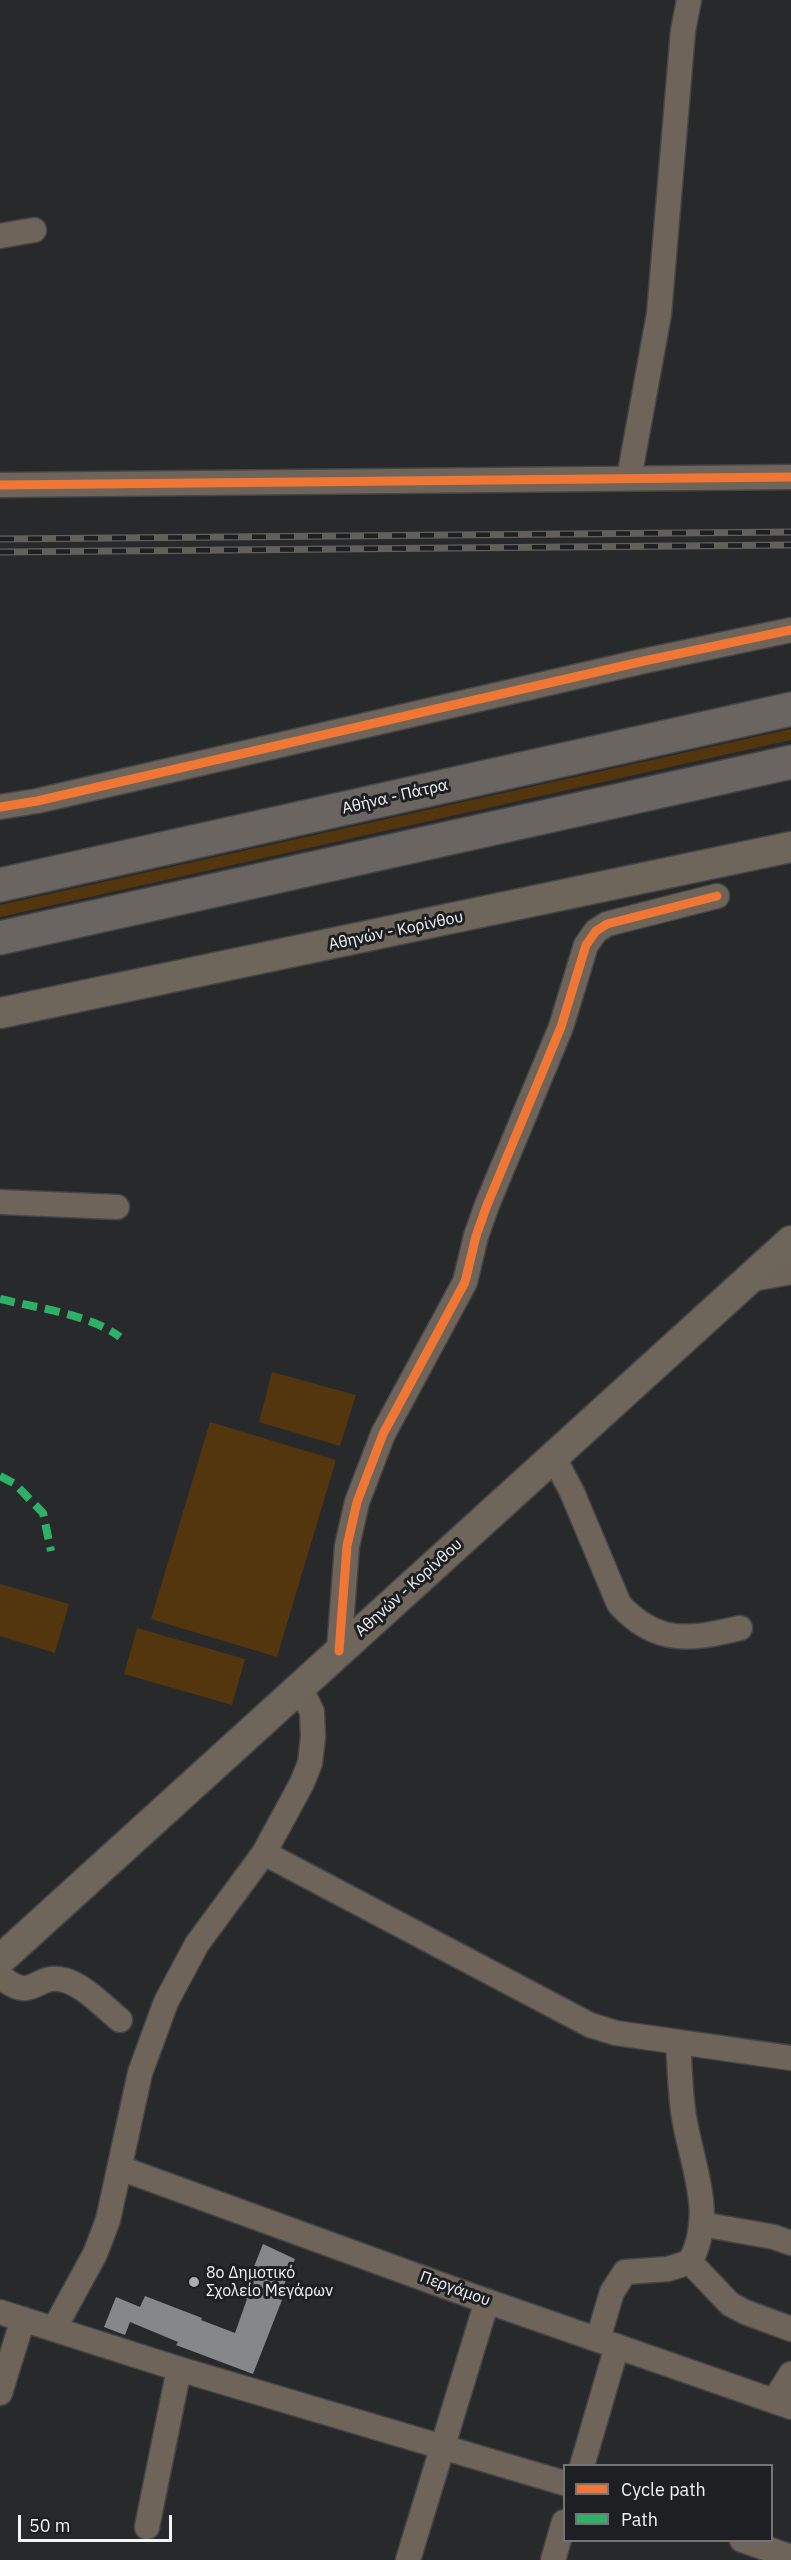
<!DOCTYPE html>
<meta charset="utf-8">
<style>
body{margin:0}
#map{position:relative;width:791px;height:2560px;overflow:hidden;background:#27292b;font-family:"IBM Plex Sans",sans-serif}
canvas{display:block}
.legend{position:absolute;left:563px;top:2464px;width:210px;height:78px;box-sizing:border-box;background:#1d1f22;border:2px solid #727476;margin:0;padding:8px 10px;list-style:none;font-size:18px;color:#f1f3f4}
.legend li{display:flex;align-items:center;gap:12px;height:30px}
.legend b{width:30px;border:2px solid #727476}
.scale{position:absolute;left:18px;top:2515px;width:154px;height:27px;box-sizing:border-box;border:3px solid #f1f3f4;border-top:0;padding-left:8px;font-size:18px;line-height:21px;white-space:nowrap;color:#f1f3f4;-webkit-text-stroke:4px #1d1f22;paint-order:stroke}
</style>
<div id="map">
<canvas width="791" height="2560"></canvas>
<ul class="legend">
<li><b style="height:8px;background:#f07635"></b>Cycle path</li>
<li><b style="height:8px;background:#2db169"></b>Path</li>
</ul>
<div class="scale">50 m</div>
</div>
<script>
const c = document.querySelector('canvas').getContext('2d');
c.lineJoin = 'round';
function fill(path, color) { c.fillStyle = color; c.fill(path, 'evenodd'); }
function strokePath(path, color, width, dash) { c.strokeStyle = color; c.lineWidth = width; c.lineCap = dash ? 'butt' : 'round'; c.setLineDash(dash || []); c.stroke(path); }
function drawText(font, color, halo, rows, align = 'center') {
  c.font = font + ' "IBM Plex Sans",sans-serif'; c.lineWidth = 6; c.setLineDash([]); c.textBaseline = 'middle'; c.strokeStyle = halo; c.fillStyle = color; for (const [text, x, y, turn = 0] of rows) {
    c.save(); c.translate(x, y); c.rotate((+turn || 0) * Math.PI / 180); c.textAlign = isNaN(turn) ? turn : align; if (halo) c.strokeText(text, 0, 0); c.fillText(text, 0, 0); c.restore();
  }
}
fill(new Path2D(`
 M791 729V740L0 917V905Z
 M272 1372 356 1395 340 1446 259 1422Z
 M210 1422 336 1460 277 1657 151 1619Z
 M0 1584 69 1604 55 1653 0 1636Z
 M137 1628 245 1659 232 1705 124 1674Z`), '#53360e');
fill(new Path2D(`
 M263 2244 295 2259 278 2299 282 2300 253 2374 176 2345 178 2342 130 2322 125 2335 104 2327 116 2297 140 2307 145 2296 202 2318 201 2320 235 2333 247 2299 242 2297Z`), '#868789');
const minor = new Path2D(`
 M0 236 34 230
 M629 478 659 314 683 31 689 0
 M0 485 791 477
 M0 807 37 801 644 661 791 630
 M0 1202 117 1207
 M747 1280 791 1272
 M553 1456 572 1492 619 1604C656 1645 690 1640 740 1628
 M339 1651 347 1546 357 1502 383 1434 465 1282 476 1236 487 1205 561 1027 586 945 596 931 607 924 717 896
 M264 1853 590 2025 616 2033 791 2058
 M0 1976C34 2005 35 1972 64 1980 84 1985 104 2007 120 2020
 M120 2168 472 2296 791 2407
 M701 2224 774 2237 791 2243
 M690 2262 730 2304 745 2312 791 2329
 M0 2312 179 2369 564 2483
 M54 2329 95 2254 108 2220 140 2073 166 2002 197 1944 264 1853 302 1783 310 1763 313 1737 312 1712 300 1687
 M598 2339 612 2292 625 2272 668 2269 690 2262C716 2214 692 2167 684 2117 680 2093 680 2068 678 2043
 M0 2393 23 2319
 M774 2401 791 2374
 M582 2466 617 2346
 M147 2527 179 2369
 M742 2540 791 2557
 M408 2560 487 2301
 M553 2560 564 2522`);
const major = new Path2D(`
 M0 1013 791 847
 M0 1960 791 1241`);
const highway = new Path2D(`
 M0 885 791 709
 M0 938 791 762`);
strokePath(minor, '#444546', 27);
strokePath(major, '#444546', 33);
strokePath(highway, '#444546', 36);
strokePath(minor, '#6e6459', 24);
strokePath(major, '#6e655b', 30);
strokePath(highway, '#6a6561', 33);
const rail = new Path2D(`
 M0 539 791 532
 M0 552 791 545`);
strokePath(rail, '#63605b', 7);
strokePath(rail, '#1d1f22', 4.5, [14]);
strokePath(new Path2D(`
 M0 1299C37 1308 89 1314 120 1337
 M0 1476 15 1484 43 1513 51 1551`), '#2db169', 8, [15, 8]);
strokePath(new Path2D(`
 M0 485 791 477
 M0 807 37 801 644 661 791 630
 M339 1651 347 1546 357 1502 383 1434 465 1282 476 1236 487 1205 561 1027 586 945 596 931 607 924 717 896`), '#f07635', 9);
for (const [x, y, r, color] of [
 [194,2282,6,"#aaacae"]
]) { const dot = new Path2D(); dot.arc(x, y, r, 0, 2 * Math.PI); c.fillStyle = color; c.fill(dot); strokePath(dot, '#1d1f22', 2); }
drawText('16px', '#f1f3f4', '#1d1f22', [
 ["Αθήνα - Πάτρα",395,797,-13],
 ["Αθηνών - Κορίνθου",396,931,-12],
 ["Αθηνών - Κορίνθου",409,1588,-42],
 ["Περγάμου",455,2289,20]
]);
drawText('16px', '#f1f3f4', '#1d1f22', [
 ["8ο Δημοτικό",206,2273],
 ["Σχολείο Μεγάρων",206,2291]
], 'left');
</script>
